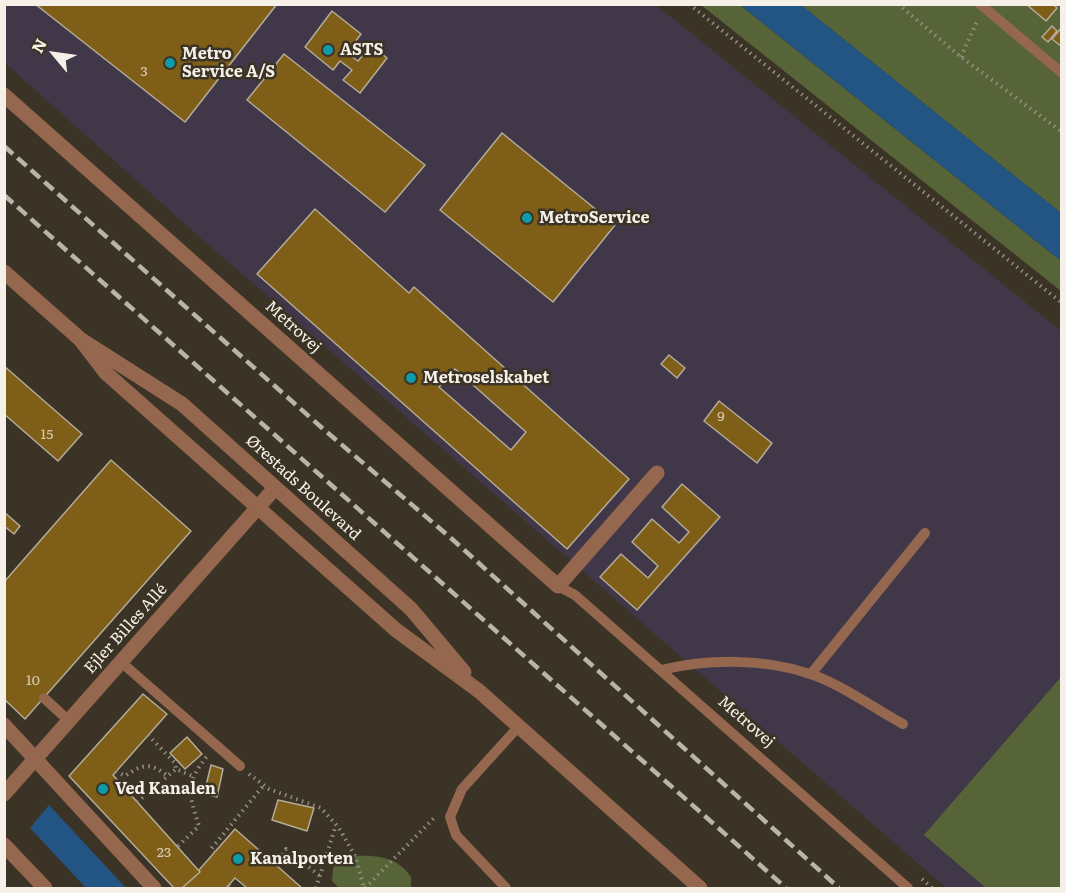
<!DOCTYPE html>
<meta charset="utf-8">
<style>
body{margin:0}
#map{position:relative;width:1066px;height:893px;overflow:hidden;background:#3b3325;font-family:Literata,serif}
canvas{display:block}
.frame{position:absolute;inset:0;border:6px solid #f6f1e8;pointer-events:none}
.north{position:absolute;left:24px;top:24px;width:60px;height:60px;-webkit-text-stroke:4px #3b3325;paint-order:stroke;rotate:299deg;font-size:16px;font-weight:700;line-height:24px;text-align:center;color:#f6f1e8}
.north::after{content:'';display:block;margin:auto;width:21px;height:27px;background:#f6f1e8;clip-path:polygon(50% 0,100% 100%,50% 72%,0 100%)}
</style>
<div id="map">
<canvas width="1066" height="893"></canvas>
<div class="frame"></div>
<div class="north">N</div>
</div>
<script>
const c = document.querySelector('canvas').getContext('2d');
c.lineJoin = 'round';
function fill(path, color) { c.fillStyle = color; c.fill(path, 'evenodd'); }
function strokePath(path, color, width, dash) { c.strokeStyle = color; c.lineWidth = width; c.lineCap = dash ? 'butt' : 'round'; c.setLineDash(dash || []); c.stroke(path); }
function drawText(font, color, halo, rows, align = 'center') {
  c.font = font + ' Literata,serif'; c.lineWidth = 5; c.setLineDash([]); c.textBaseline = 'middle'; c.strokeStyle = halo; c.fillStyle = color; for (const [text, x, y, turn = 0] of rows) {
    c.save(); c.translate(x, y); c.rotate((+turn || 0) * Math.PI / 180); c.textAlign = isNaN(turn) ? turn : align; if (halo) c.strokeText(text, 0, 0); c.fillText(text, 0, 0); c.restore();
  }
}
fill(new Path2D(`
 M5 5H656L1061 331V888H946L195 233 5 63Z`), '#403848');
fill(new Path2D(`
 M701 5H740L1061 261V291Z
 M801 5H1061V213Z
 M1061 677V888H986L924 835Z
 M355 856C377 855 398 857 411 877V888H339L332 881 333 868 341 860Z`), '#576438');
fill(new Path2D(`
 M740 5H801L1061 213V261Z
 M49 805 126 888H86L30 828Z`), '#225583');
const building = new Path2D(`
 M35 4H277L185 122Z
 M1026 4H1053L1057 8 1046 21Z
 M332 11 361 34 347 53 358 61 371 45 387 58 360 93 343 80 352 70 340 61 333 70 305 47Z
 M1052 26 1057 31 1048 42 1042 37Z
 M1062 27V47L1052 39Z
 M284 54 425 165 385 212 247 100Z
 M502 133 615 225 553 302 440 210Z
 M315 209 409 293 414 287 629 479 567 549 257 274ZM455 369 526 432 511 450 439 387Z
 M669 355 685 368 677 378 661 364Z
 M4 366 82 434 58 461 4 414Z
 M719 401 772 443 757 463 704 421Z
 M111 460 191 531 25 719 4 699V582Z
 M682 484 720 517 637 610 600 577 621 554 648 578 658 566 632 542 652 519 679 543 689 532 662 507Z
 M4 512 20 526 14 534 4 526Z
 M143 694 167 714 113 775 200 872 182 888H174L69 776Z
 M187 737 202 754 185 769 170 753Z
 M211 765 223 769 217 797 204 794Z
 M278 800 314 808 307 831 272 820Z
 M235 829 276 865 302 888H247L235 878 226 888H182L200 872 199 870Z`);
fill(building, '#7f5f18');
strokePath(building, '#b4ab9a', 1.5);
strokePath(new Path2D(`
 M689 4 1062 303
 M898 4 961 57 1062 132
 M961 57 978 19
 M148 735 175 763 176 769
 M116 771 125 776C144 763 150 763 168 776
 M249 774 269 789 321 808 339 828 355 856 364 888
 M137 802 176 769 192 776
 M178 846 199 826C188 791 185 784 208 755
 M215 852 211 849 264 785
 M276 865 286 849 320 876
 M922 879 932 888
 M229 885 233 888
 M316 888 336 825
 M365 888 436 816`), '#958e82', 4, [1.5, 4.5]);
strokePath(new Path2D(`
 M980 4 1062 73
 M558 586 575 595 908 888
 M121 662 240 766
 M661 670C707 659 764 658 810 674 837 682 877 710 903 724
 M811 674 925 533
 M44 698 69 721
 M506 888 456 835 450 817 462 789 519 726`), '#95674f', 10);
strokePath(new Path2D(`
 M4 95 558 586 657 473
 M4 725 154 888
 M4 794 275 488
 M4 845 45 888`), '#95674f', 15);
strokePath(new Path2D(`
 M4 272 80 339 182 404 411 609 464 672
 M80 339 106 373 396 630 479 691 700 888`), '#95674f', 15);
strokePath(new Path2D(`
 M4 146 321 427 452 539 839 888
 M4 195 786 888`), '#b9b3a9', 4.5, [12, 6]);
for (const [x, y, r, color] of [
 [328,50,6,"#0f9aa8"],
 [170,63,6,"#0f9aa8"],
 [527,218,6,"#0f9aa8"],
 [411,378,6,"#0f9aa8"],
 [103,789,6,"#0f9aa8"],
 [238,859,6,"#0f9aa8"]
]) { const dot = new Path2D(); dot.arc(x, y, r, 0, 2 * Math.PI); c.fillStyle = color; c.fill(dot); strokePath(dot, '#3b3325', 2); }
drawText('14px', '#d8ccb4', null, [
 ["3",144,72],
 ["9",721,417],
 ["15",47,435],
 ["10",33,681],
 ["23",164,853]
]);
drawText('bold 16px', '#f6f1e8', '#3b3325', [
 ["ASTS",340,50],
 ["Metro",182,54],
 ["Service A/S",182,72],
 ["MetroService",539,218],
 ["Metroselskabet",423,378],
 ["Ved Kanalen",115,789],
 ["Kanalporten",250,859]
], 'left');
drawText('16px', '#f6f1e8', '#3b3325', [
 ["Metrovej",293,327,42],
 ["Ørestads Boulevard",303,488,42],
 ["Ejler Billes Allé",126,629,-48],
 ["Metrovej",746,722,41]
]);
</script>
